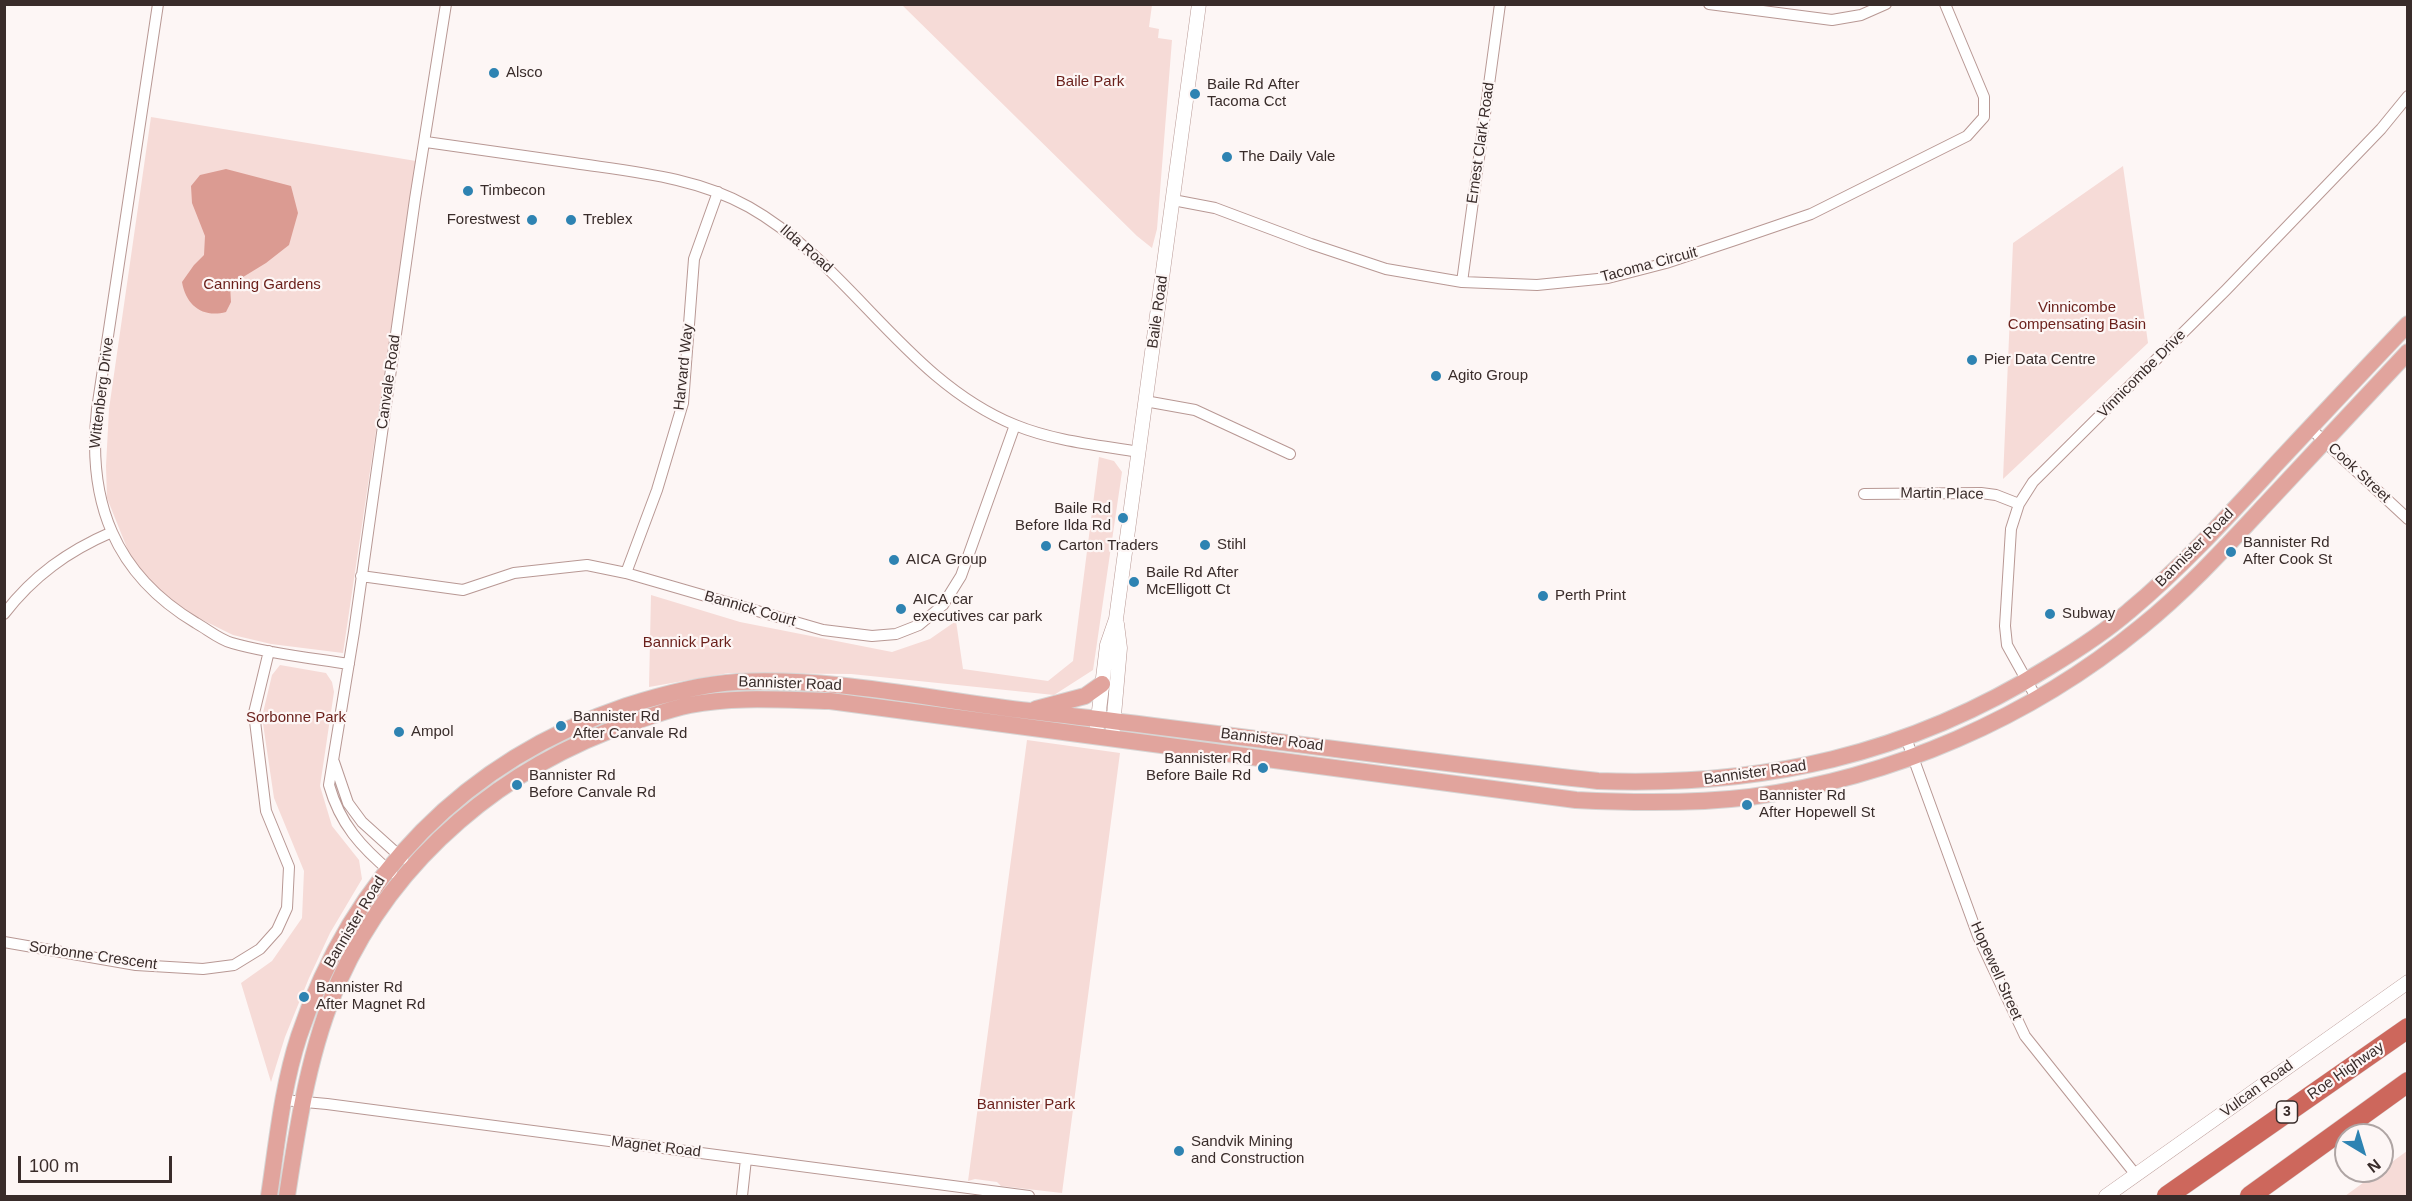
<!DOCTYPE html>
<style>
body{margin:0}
#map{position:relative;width:2412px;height:1201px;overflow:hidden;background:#fdf6f5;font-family:Arial,sans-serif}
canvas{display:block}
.frame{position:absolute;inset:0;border:6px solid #392c2a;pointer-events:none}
.north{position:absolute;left:2334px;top:1123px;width:60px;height:60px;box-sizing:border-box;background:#fdf6f5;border:2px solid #afa5a4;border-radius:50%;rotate:142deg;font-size:16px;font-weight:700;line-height:24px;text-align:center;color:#392c2a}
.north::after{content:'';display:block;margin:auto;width:21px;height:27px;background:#2e83b2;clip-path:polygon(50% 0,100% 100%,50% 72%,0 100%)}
.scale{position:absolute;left:18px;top:1156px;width:154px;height:27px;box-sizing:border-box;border:3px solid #392c2a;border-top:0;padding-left:8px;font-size:18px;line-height:21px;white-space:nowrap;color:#392c2a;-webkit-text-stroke:4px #fdf6f5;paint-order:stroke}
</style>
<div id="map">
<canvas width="2412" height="1201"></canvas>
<div class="frame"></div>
<div class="north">N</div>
<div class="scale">100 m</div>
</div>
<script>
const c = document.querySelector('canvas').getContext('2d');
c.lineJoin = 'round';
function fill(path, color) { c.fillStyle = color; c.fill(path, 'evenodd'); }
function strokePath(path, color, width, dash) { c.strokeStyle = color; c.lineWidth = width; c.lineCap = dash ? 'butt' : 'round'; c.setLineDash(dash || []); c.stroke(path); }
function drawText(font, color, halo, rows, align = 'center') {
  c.font = font + ' Arial,sans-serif'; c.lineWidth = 4.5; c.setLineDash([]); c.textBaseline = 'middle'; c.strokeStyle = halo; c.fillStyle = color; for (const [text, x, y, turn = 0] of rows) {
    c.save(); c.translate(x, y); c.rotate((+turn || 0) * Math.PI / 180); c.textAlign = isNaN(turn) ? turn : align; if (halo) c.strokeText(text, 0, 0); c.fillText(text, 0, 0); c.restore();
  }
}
fill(new Path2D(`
 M902 5H1152L1149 27 1159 29 1158 38 1172 40 1157 229 1152 248 1137 236Z
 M151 117 416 161 343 653 271 644 233 635 172 605 131 558 107 498 106 466 109 409Z
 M2123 166 2148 343 2003 479 2013 243Z
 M1099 457 1114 461 1122 472 1093 670 1054 695 851 674 729 673 649 687 651 595 740 622 892 652 930 639 956 621 963 669 1048 681 1073 661Z
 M280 665 326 673 332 682 334 692 320 786 332 826 359 860 362 879 330 933 309 978 285 1037 271 1082 241 983 272 961 302 918 304 871 274 798 262 717 272 675Z
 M1027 740 1120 753 1062 1193 1001 1186 997 1182 975 1179 968 1181Z
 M2407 1151V1196H2345Z`), '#f6dbd7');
fill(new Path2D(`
 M226 169 291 186 298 213 289 245 266 263 230 285 231 302 226 312C203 318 186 306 182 282L194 265 204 255 205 236 192 203 191 186 200 175Z`), '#db9b92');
const minor = new Path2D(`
 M158 4 97 409C87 501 114 574 196 623 207 629 220 640 232 643 270 654 311 658 349 664
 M1709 4 1832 20 1861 15 1886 4
 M426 142C475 149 525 156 574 163 634 172 696 177 749 207 850 264 905 380 1015 425 1054 441 1097 445 1139 452
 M1173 200 1215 208 1311 244 1386 269 1462 282 1537 285 1608 278 1666 263 1735 240 1811 214 1967 136 1984 117V97L1945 4
 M1462 282 1500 4
 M1145 401 1195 410 1290 454
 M2310 428 2408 519
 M1864 494 1981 493 1996 495 2019 504
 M626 573 657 490 683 403 694 259 718 192
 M361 576 463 590 514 573 587 565 626 573 823 630 872 636 896 634 919 625 943 605 961 576 1015 425
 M4 614C33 576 68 551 112 532
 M2037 699 2007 645 2005 626 2011 529 2019 504 2033 482 2226 290 2381 129 2408 96
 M1906 738 1978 936 2025 1036 2136 1175
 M334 762 348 803 362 822 403 859
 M392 873C361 847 340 824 329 785L354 632 415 199 446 4
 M4 942 136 965 203 969 234 965 260 949 277 930 287 908 289 867 266 811 254 713 269 651
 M283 1100 327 1104 1029 1196
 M742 1196 746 1159`);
const tertiary = new Path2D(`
 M1097 727 1107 645 1116 619 1199 4
 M1112 738 1120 648 1117 624
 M2106 1196 2408 982`);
const primary = new Path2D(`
 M1036 709 1085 696 1102 684
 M269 1196C277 1143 282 1088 299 1036 352 876 466 760 626 706 661 695 700 684 737 682 836 677 933 700 1030 711 1219 733 1408 760 1598 781 1763 787 1908 755 2049 667 2077 650 2105 632 2129 611 2183 566 2230 514 2277 463 2321 416 2364 370 2408 324
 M287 1196C298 1124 309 1049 339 981 395 856 505 766 633 722 652 716 670 709 690 705 735 696 783 700 830 701L1576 800C1634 803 1692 804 1750 797 1892 778 2030 718 2141 627 2187 590 2226 547 2265 505 2313 454 2360 403 2408 352`);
const motorway = new Path2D(`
 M2167 1196 2408 1028
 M2250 1196 2408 1082`);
strokePath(minor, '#b89894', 12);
strokePath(tertiary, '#b89894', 15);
strokePath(primary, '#d7d5d4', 18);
strokePath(motorway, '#d7d5d4', 21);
strokePath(minor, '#fff', 10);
strokePath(tertiary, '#fff', 14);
strokePath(primary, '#e1a49d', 16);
strokePath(motorway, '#cd675c', 20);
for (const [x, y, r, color] of [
 [494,73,6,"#2e83b2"],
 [1195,94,6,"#2e83b2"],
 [1227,157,6,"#2e83b2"],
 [468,191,6,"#2e83b2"],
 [532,220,6,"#2e83b2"],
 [571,220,6,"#2e83b2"],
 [1972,360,6,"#2e83b2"],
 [1436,376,6,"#2e83b2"],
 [1123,518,6,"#2e83b2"],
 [1205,545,6,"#2e83b2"],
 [1046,546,6,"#2e83b2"],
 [2231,552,6,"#2e83b2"],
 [894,560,6,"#2e83b2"],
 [1134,582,6,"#2e83b2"],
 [1543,596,6,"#2e83b2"],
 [901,609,6,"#2e83b2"],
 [2050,614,6,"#2e83b2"],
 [561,726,6,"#2e83b2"],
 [399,732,6,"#2e83b2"],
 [1263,768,6,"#2e83b2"],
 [517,785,6,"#2e83b2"],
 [1747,805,6,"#2e83b2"],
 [304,997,6,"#2e83b2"],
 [1179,1151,6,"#2e83b2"]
]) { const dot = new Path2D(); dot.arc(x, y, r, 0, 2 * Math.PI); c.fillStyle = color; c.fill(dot); strokePath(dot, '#fdf6f5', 2); }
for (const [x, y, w] of [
 [2287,1112,21]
]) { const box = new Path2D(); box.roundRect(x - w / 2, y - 11, w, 22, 4.5); c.fillStyle = '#fdf6f5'; c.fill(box); strokePath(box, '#392c2a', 1.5); }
drawText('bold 14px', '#392c2a', null, [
 ["3",2287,1112]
]);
drawText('15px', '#392c2a', '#fdf6f5', [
 ["Alsco",506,73],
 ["Baile Rd After",1207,85],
 ["Tacoma Cct",1207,102],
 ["The Daily Vale",1239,157],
 ["Timbecon",480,191],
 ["Forestwest",520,220,"right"],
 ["Treblex",583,220],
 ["Pier Data Centre",1984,360],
 ["Agito Group",1448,376],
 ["Baile Rd",1111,509,"right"],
 ["Before Ilda Rd",1111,526,"right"],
 ["Bannister Rd",2243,543],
 ["After Cook St",2243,560],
 ["Stihl",1217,545],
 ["Carton Traders",1058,546],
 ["AICA Group",906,560],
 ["Baile Rd After",1146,573],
 ["McElligott Ct",1146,590],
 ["Perth Print",1555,596],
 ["AICA car",913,600],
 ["executives car park",913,617],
 ["Subway",2062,614],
 ["Bannister Rd",573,717],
 ["After Canvale Rd",573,734],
 ["Ampol",411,732],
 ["Bannister Rd",1251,759,"right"],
 ["Before Baile Rd",1251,776,"right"],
 ["Bannister Rd",529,776],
 ["Before Canvale Rd",529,793],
 ["Bannister Rd",1759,796],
 ["After Hopewell St",1759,813],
 ["Bannister Rd",316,988],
 ["After Magnet Rd",316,1005],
 ["Sandvik Mining",1191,1142],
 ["and Construction",1191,1159]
], 'left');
drawText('15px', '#6a1f1a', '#fdf6f5', [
 ["Baile Park",1090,82],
 ["Canning Gardens",262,285],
 ["Vinnicombe",2077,308],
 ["Compensating Basin",2077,325],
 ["Bannick Park",687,643],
 ["Sorbonne Park",296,718],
 ["Bannister Park",1026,1105]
]);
drawText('15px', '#392c2a', '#fdf6f5', [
 ["Ernest Clark Road",1481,143,-82],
 ["Ilda Road",806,249,41],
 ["Tacoma Circuit",1649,265,-15],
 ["Baile Road",1158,312,-82],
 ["Harvard Way",684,367,-84],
 ["Vinnicombe Drive",2142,374,-45],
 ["Canvale Road",389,382,-82],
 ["Wittenberg Drive",102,393,-83],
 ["Cook Street",2359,473,43],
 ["Martin Place",1942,494,1],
 ["Bannister Road",2195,548,-45],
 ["Bannick Court",750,609,16],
 ["Bannister Road",790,684,2],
 ["Bannister Road",1272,740,7],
 ["Bannister Road",1755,773,-8],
 ["Bannister Road",355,922,-59],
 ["Sorbonne Crescent",93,956,8],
 ["Hopewell Street",1996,971,66],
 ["Roe Highway",2346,1071,-35],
 ["Vulcan Road",2257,1089,-36],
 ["Magnet Road",656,1147,7]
]);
</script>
